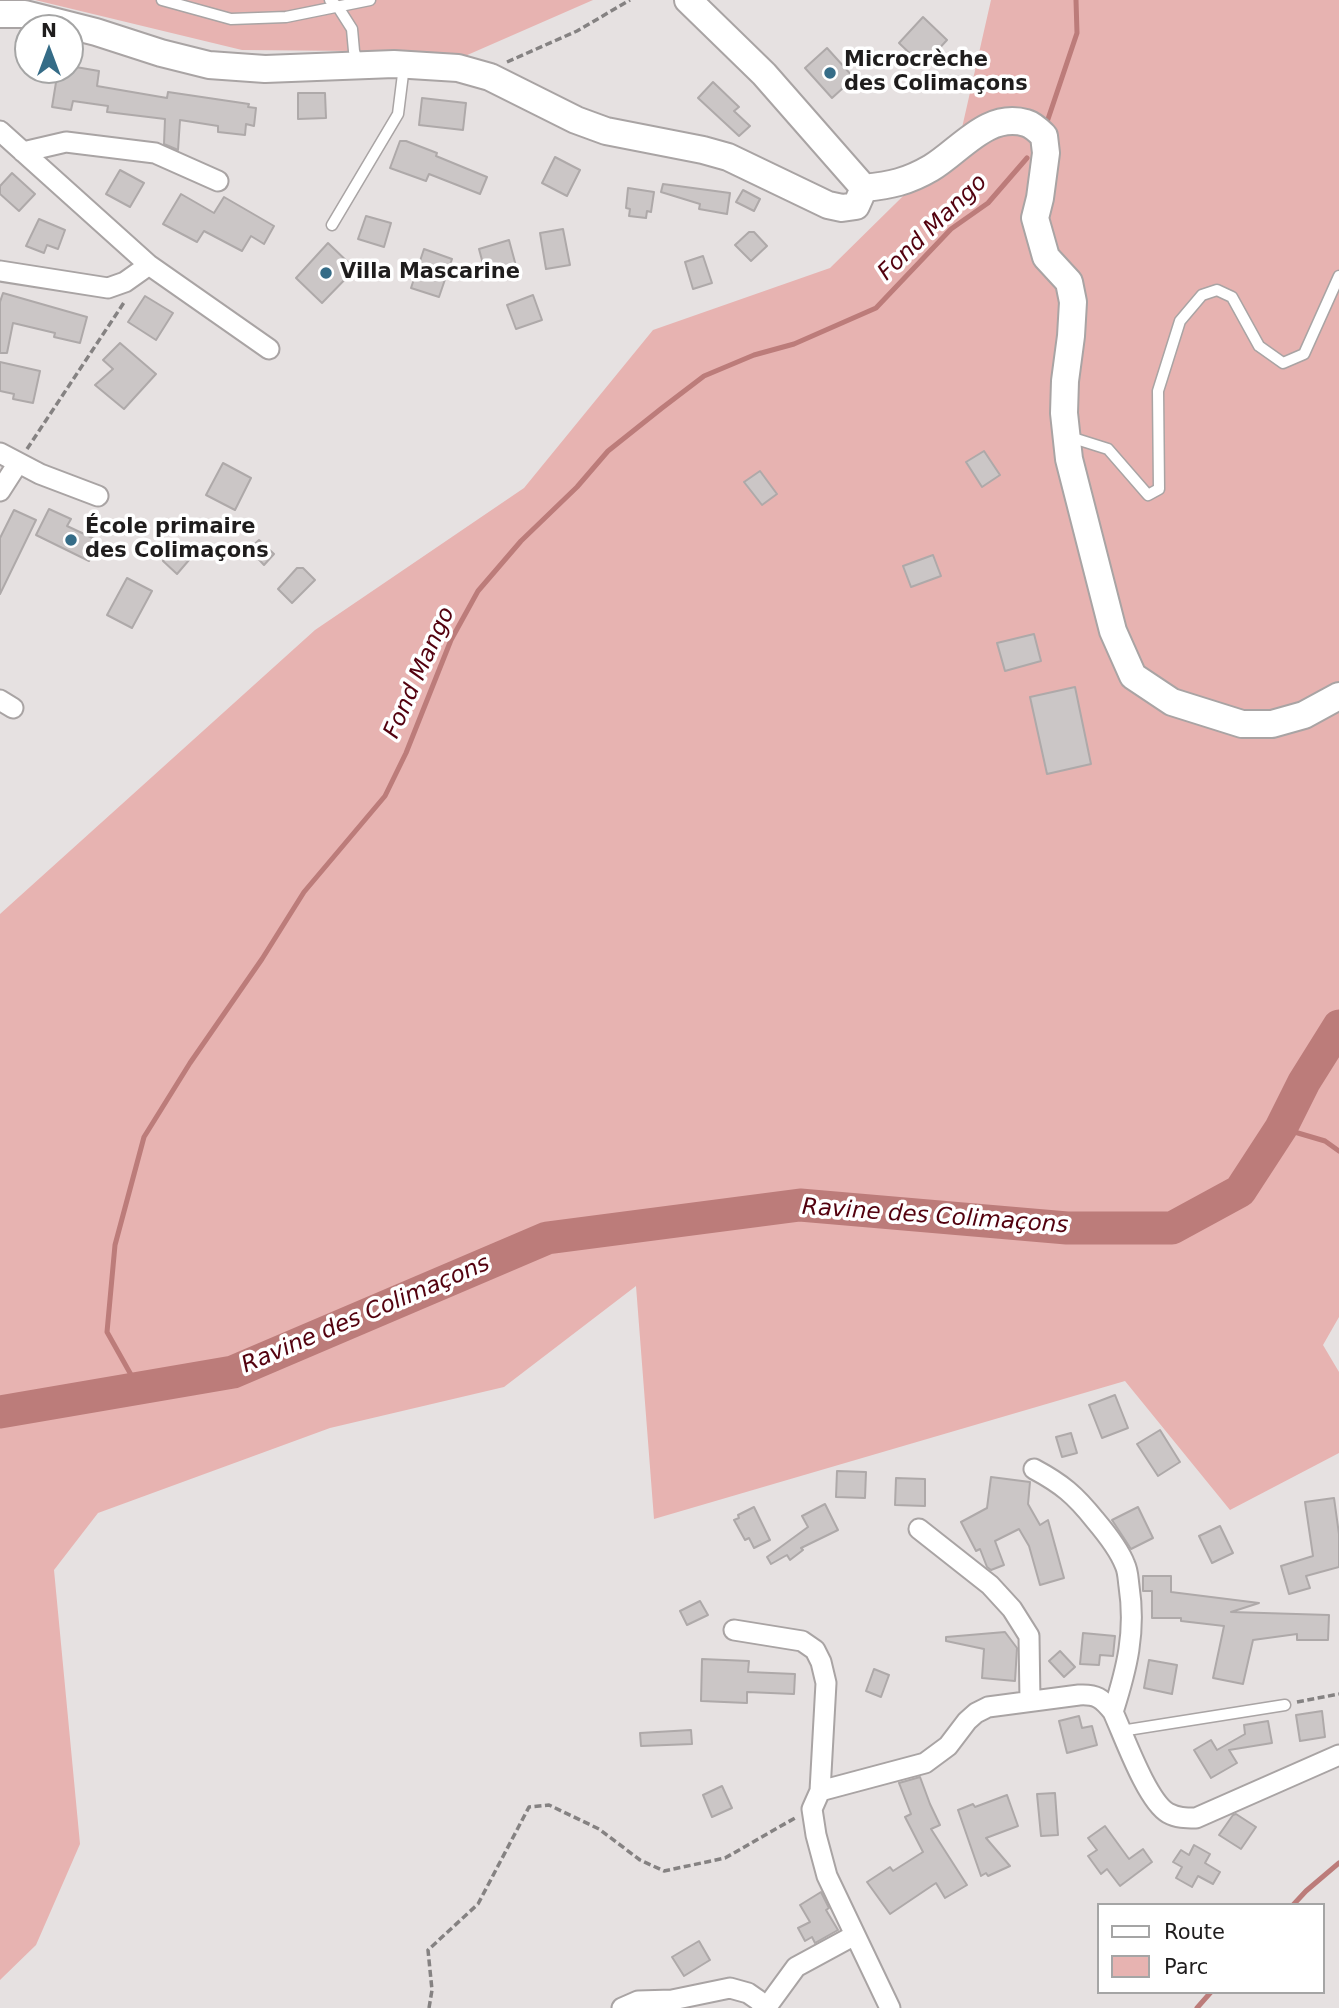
<!DOCTYPE html>
<meta charset="utf-8">
<style>
body{margin:0}
#map{position:relative;width:1339px;height:2008px;overflow:hidden;background:#e6e1e1;font-family:"DejaVu Sans",sans-serif}
canvas{display:block}
.legend{position:absolute;left:1097px;top:1903px;width:228px;height:91px;box-sizing:border-box;background:#fff;border:2px solid #a5a5a5;margin:0;padding:9px 12px;list-style:none;font-size:21px;color:#1f1d1d}
.legend li{display:flex;align-items:center;gap:14px;height:35px}
.legend b{width:35px;border:2px solid #a5a5a5}
.north{position:absolute;left:14px;top:14px;width:70px;height:70px;box-sizing:border-box;background:#fff;border:2px solid #a5a5a5;border-radius:50%;rotate:0deg;font-size:19px;font-weight:700;line-height:28px;text-align:center;color:#1f1d1d}
.north::after{content:'';display:block;margin:auto;width:24px;height:32px;background:#356c87;clip-path:polygon(50% 0,100% 100%,50% 72%,0 100%)}
</style>
<div id="map">
<canvas width="1339" height="2008"></canvas>
<ul class="legend">
<li><b style="height:9px;background:#fff"></b>Route</li>
<li><b style="height:19px;background:#e7b3b1"></b>Parc</li>
</ul>
<div class="north">N</div>
</div>
<script>
const c = document.querySelector('canvas').getContext('2d');
c.lineJoin = 'round';
function fill(path, color) { c.fillStyle = color; c.fill(path, 'evenodd'); }
function strokePath(path, color, width, dash) { c.strokeStyle = color; c.lineWidth = width; c.lineCap = dash ? 'butt' : 'round'; c.setLineDash(dash || []); c.stroke(path); }
function drawText(font, color, halo, rows, align = 'center') {
  c.font = font + ' "DejaVu Sans",sans-serif'; c.lineWidth = 7; c.setLineDash([]); c.textBaseline = 'middle'; c.strokeStyle = halo; c.fillStyle = color; for (const [text, x, y, turn = 0] of rows) {
    c.save(); c.translate(x, y); c.rotate((+turn || 0) * Math.PI / 180); c.textAlign = isNaN(turn) ? turn : align; if (halo) c.strokeText(text, 0, 0); c.fillText(text, 0, 0); c.restore();
  }
}
fill(new Path2D(`
 M35 0H593L465 56 354 51 242 50Z
 M991 0H1339V1317L1323 1345 1339 1372V1453L1230 1510 1125 1381 654 1519 636 1286 504 1387 330 1428 98 1513 54 1570 80 1844 36 1945 0 1980V914L315 630 524 488 653 330 830 268 959 141Z`), '#e7b3b1');
strokePath(new Path2D(`
 M1046 125 1077 33 1076 0
 M1281 1128 1325 1141 1339 1151
 M139 1389 107 1332 115 1245 144 1137 190 1063 262 959 304 892 385 796 406 753 451 640 478 591 521 541 577 487 608 451 662 408 704 376 754 355 794 344 876 308 951 229 988 203 1027 158
 M1293 1905 1306 1891 1339 1863
 M1197 2008 1211 1992`), '#bc7c7a', 5);
strokePath(new Path2D(`
 M0 1412 233 1372 547 1238 800 1205 1067 1228H1172L1240 1191 1281 1128 1304 1082 1339 1026`), '#bc7c7a', 33);
const building = new Path2D(`
 M923 17 947 40 923 66 899 43Z
 M827 48 854 78 832 98 805 68Z
 M70 66 99 71 97 86 167 98 168 92 249 104 248 107 256 108 254 126 246 124 245 135 218 132V126L180 120 178 150 164 144 165 119 107 112 108 106 73 101 71 110 52 107 58 70H70Z
 M713 82 739 107 734 111 750 126 739 136 698 98Z
 M298 93H325L326 118 298 119Z
 M422 98 466 103 463 130 419 125Z
 M400 141H406L437 153 436 156 487 177 480 194 429 174 426 181 390 168Z
 M555 157 580 170 567 196 542 183Z
 M120 170 144 183 130 207 106 194Z
 M12 173 35 194 19 211 0 194V186Z
 M663 184 730 193 727 214 699 209 700 204 661 192Z
 M628 188 654 192 651 212 647 211 646 218 629 216 630 209 626 208Z
 M743 190 760 199 754 211 736 202Z
 M181 194 214 213 224 197 274 226 264 244 251 236 242 251 204 231 197 242 163 224Z
 M366 216 391 223 384 247 358 239Z
 M39 219 65 230 58 249 47 245 44 253 26 246Z
 M563 229 570 265 546 269 540 233Z
 M749 232H754L767 246 751 261 735 245Z
 M509 240 516 266 486 275 479 249Z
 M328 243 355 269 322 303 296 278Z
 M424 249 452 259 439 297 411 288Z
 M703 256 712 283 693 289 685 262Z
 M3 293 87 317 80 343 54 337 55 333 13 323 7 353H0V302Z
 M533 295 542 320 516 329 507 305Z
 M145 296 173 313 156 340 128 322Z
 M120 343 156 374 124 409 95 385 113 369 103 360Z
 M0 362 40 371 33 403 13 399 14 394 0 391Z
 M984 451 1000 475 982 487 966 462Z
 M223 463 251 478 235 510 206 495Z
 M760 471 777 494 762 505 744 482Z
 M49 509 71 519 67 526 99 541 89 561 36 535Z
 M14 510 36 520 0 594V538Z
 M259 540 274 554 264 565 249 549Z
 M175 547 189 560 177 574 163 561Z
 M933 555 941 576 911 587 903 566Z
 M297 568H303L315 580 292 603 278 589Z
 M127 578 152 591 132 628 107 615Z
 M1034 634 1041 661 1005 671 997 643Z
 M1075 687 1091 764 1047 774 1030 697Z
 M1115 1395 1128 1428 1102 1438 1089 1405Z
 M1160 1430 1180 1462 1158 1476 1137 1444Z
 M1071 1433 1077 1453 1062 1457 1056 1437Z
 M837 1471 866 1472 865 1498 836 1497Z
 M991 1477 1030 1482 1028 1504 1040 1525 1048 1520 1064 1578 1040 1585 1029 1546 1019 1529 995 1541 1004 1565 991 1570 987 1567 980 1549 976 1551 961 1522 987 1508Z
 M896 1478 925 1479V1506L895 1505Z
 M1334 1498 1339 1534V1567L1306 1576 1310 1588 1289 1594 1281 1566 1313 1556 1305 1502Z
 M825 1504 838 1530 801 1548 803 1550 790 1560 787 1555 771 1564 767 1557 808 1527 802 1516Z
 M754 1507 770 1540 754 1548 749 1538 745 1540 734 1520 739 1518 738 1515Z
 M1138 1507 1153 1538 1131 1549 1112 1520Z
 M1220 1526 1233 1553 1212 1563 1199 1536Z
 M1143 1576H1171V1592L1259 1603 1231 1612 1329 1615 1328 1640H1297V1634L1253 1640 1243 1684 1213 1678 1224 1626 1181 1621V1618H1152V1591H1143Z
 M700 1601 708 1615 687 1625 680 1611Z
 M1005 1632 1017 1648 1015 1681 982 1678 984 1649 946 1641V1637Z
 M1083 1633 1115 1636 1113 1656 1100 1655 1099 1665 1080 1664Z
 M1060 1651 1075 1667 1064 1677 1049 1661Z
 M702 1659 749 1661 748 1672 795 1674 794 1694 747 1692V1703L701 1701Z
 M1149 1660 1177 1665 1172 1694 1144 1688Z
 M874 1669 889 1675 881 1697 866 1691Z
 M1322 1711 1325 1737 1300 1741 1296 1715Z
 M1079 1716 1082 1728 1092 1726 1097 1745 1067 1753 1059 1721Z
 M1268 1721 1272 1743 1229 1750 1237 1763 1211 1778 1194 1750 1211 1740 1217 1750 1245 1734 1244 1725Z
 M691 1730 692 1744 641 1746 640 1733Z
 M920 1777 930 1804 940 1825 931 1829 967 1885 945 1898 936 1883 890 1914 867 1882 890 1867 893 1871 923 1852 905 1817 911 1814 899 1783Z
 M722 1786 732 1808 712 1817 703 1795Z
 M1055 1793 1058 1835 1041 1836 1037 1794Z
 M1007 1795 1018 1826 986 1838 1010 1866 988 1876 986 1873 981 1876 958 1810 973 1804 975 1807Z
 M1236 1814 1256 1827 1241 1849 1219 1835 1233 1815Z
 M1105 1826 1129 1859 1143 1849 1152 1862 1120 1886 1107 1869 1101 1874 1088 1856 1097 1850 1088 1838Z
 M1194 1845 1210 1854 1205 1863 1220 1872 1213 1884 1198 1876 1192 1887 1176 1878 1182 1867 1173 1862 1181 1850 1189 1855Z
 M821 1892 829 1908 826 1910 838 1930 815 1943 812 1937 805 1941 798 1928 810 1922 800 1905Z
 M699 1941 710 1960 684 1976 672 1957Z`);
fill(building, '#cbc6c6');
strokePath(building, '#aea9a9', 2);
const service = new Path2D(`
 M162 0 231 19 286 17 370 0
 M330 0 338 7 352 29 354 51 358 64
 M332 225 398 114 404 66
 M1070 437 1108 449 1148 495 1159 489 1158 391 1180 321 1202 295 1217 290 1232 297 1259 346 1283 363 1304 354 1339 276
 M1121 1731 1285 1705`);
const minor = new Path2D(`
 M0 131 149 265 269 349
 M23 152 66 142 155 153 218 181
 M0 271 108 288 125 282 149 265
 M0 453 40 474 98 496
 M0 491 18 463
 M0 700 13 708
 M1034 1469C1062 1484 1075 1495 1095 1520 1106 1533 1119 1549 1125 1565 1128 1571 1128 1579 1129 1586 1136 1632 1127 1668 1113 1712
 M919 1529 990 1585 1012 1609 1029 1636 1030 1701
 M734 1630 802 1641 815 1650 821 1662 826 1683 820 1791 812 1809 816 1835 827 1876 890 2008
 M820 1791 925 1763 948 1746 967 1721 976 1713 988 1707 1079 1695C1096 1694 1102 1698 1113 1712 1124 1736 1147 1801 1168 1813 1177 1818 1186 1818 1196 1818L1339 1755
 M622 2008 638 2001 672 2000 730 1988 748 1993 758 2000 766 2008 796 1967 855 1935`);
const secondary = new Path2D(`
 M688 0 764 74 864 188
 M0 14H25L96 32 161 53 209 65 265 69 394 64 458 68 490 77 576 120 606 131 703 150 728 157 828 205 842 208 856 206 864 188
 M864 188C891 185 907 182 931 168 961 150 987 112 1026 123 1033 125 1039 131 1044 136L1046 153 1040 198 1035 218 1046 257 1069 282 1073 302 1071 336 1065 381 1064 413 1069 459 1113 631 1133 676 1172 702 1242 724H1272L1304 715 1339 696`);
strokePath(service, '#a9a4a4', 13);
strokePath(minor, '#a9a4a4', 23);
strokePath(secondary, '#a9a4a4', 30);
strokePath(new Path2D(`
 M507 62 577 31 630 0
 M27 449 125 301
 M1297 1702 1339 1694
 M429 2008 432 1990 428 1950 478 1904 529 1807 549 1805 599 1829 640 1860 664 1871 725 1858 795 1818`), '#858282', 3.5, [7, 3.5]);
strokePath(service, '#fff', 10);
strokePath(minor, '#fff', 19);
strokePath(secondary, '#fff', 26);
for (const [x, y, r, color] of [
 [830,73,7,"#356c87"],
 [326,273,7,"#356c87"],
 [71,540,7,"#356c87"]
]) { const dot = new Path2D(); dot.arc(x, y, r, 0, 2 * Math.PI); c.fillStyle = color; c.fill(dot); strokePath(dot, '#fff', 2.5); }
drawText('bold 21px', '#1f1d1d', '#fff', [
 ["Microcrèche",844,61],
 ["des Colimaçons",844,85],
 ["Villa Mascarine",340,273],
 ["École primaire",85,528],
 ["des Colimaçons",85,552]
], 'left');
drawText('italic 23px', '#53010e', '#fff', [
 ["Fond Mango",933,228,-44],
 ["Fond Mango",420,673,-66],
 ["Ravine des Colimaçons",935,1217,4],
 ["Ravine des Colimaçons",366,1315,-23]
]);
</script>
